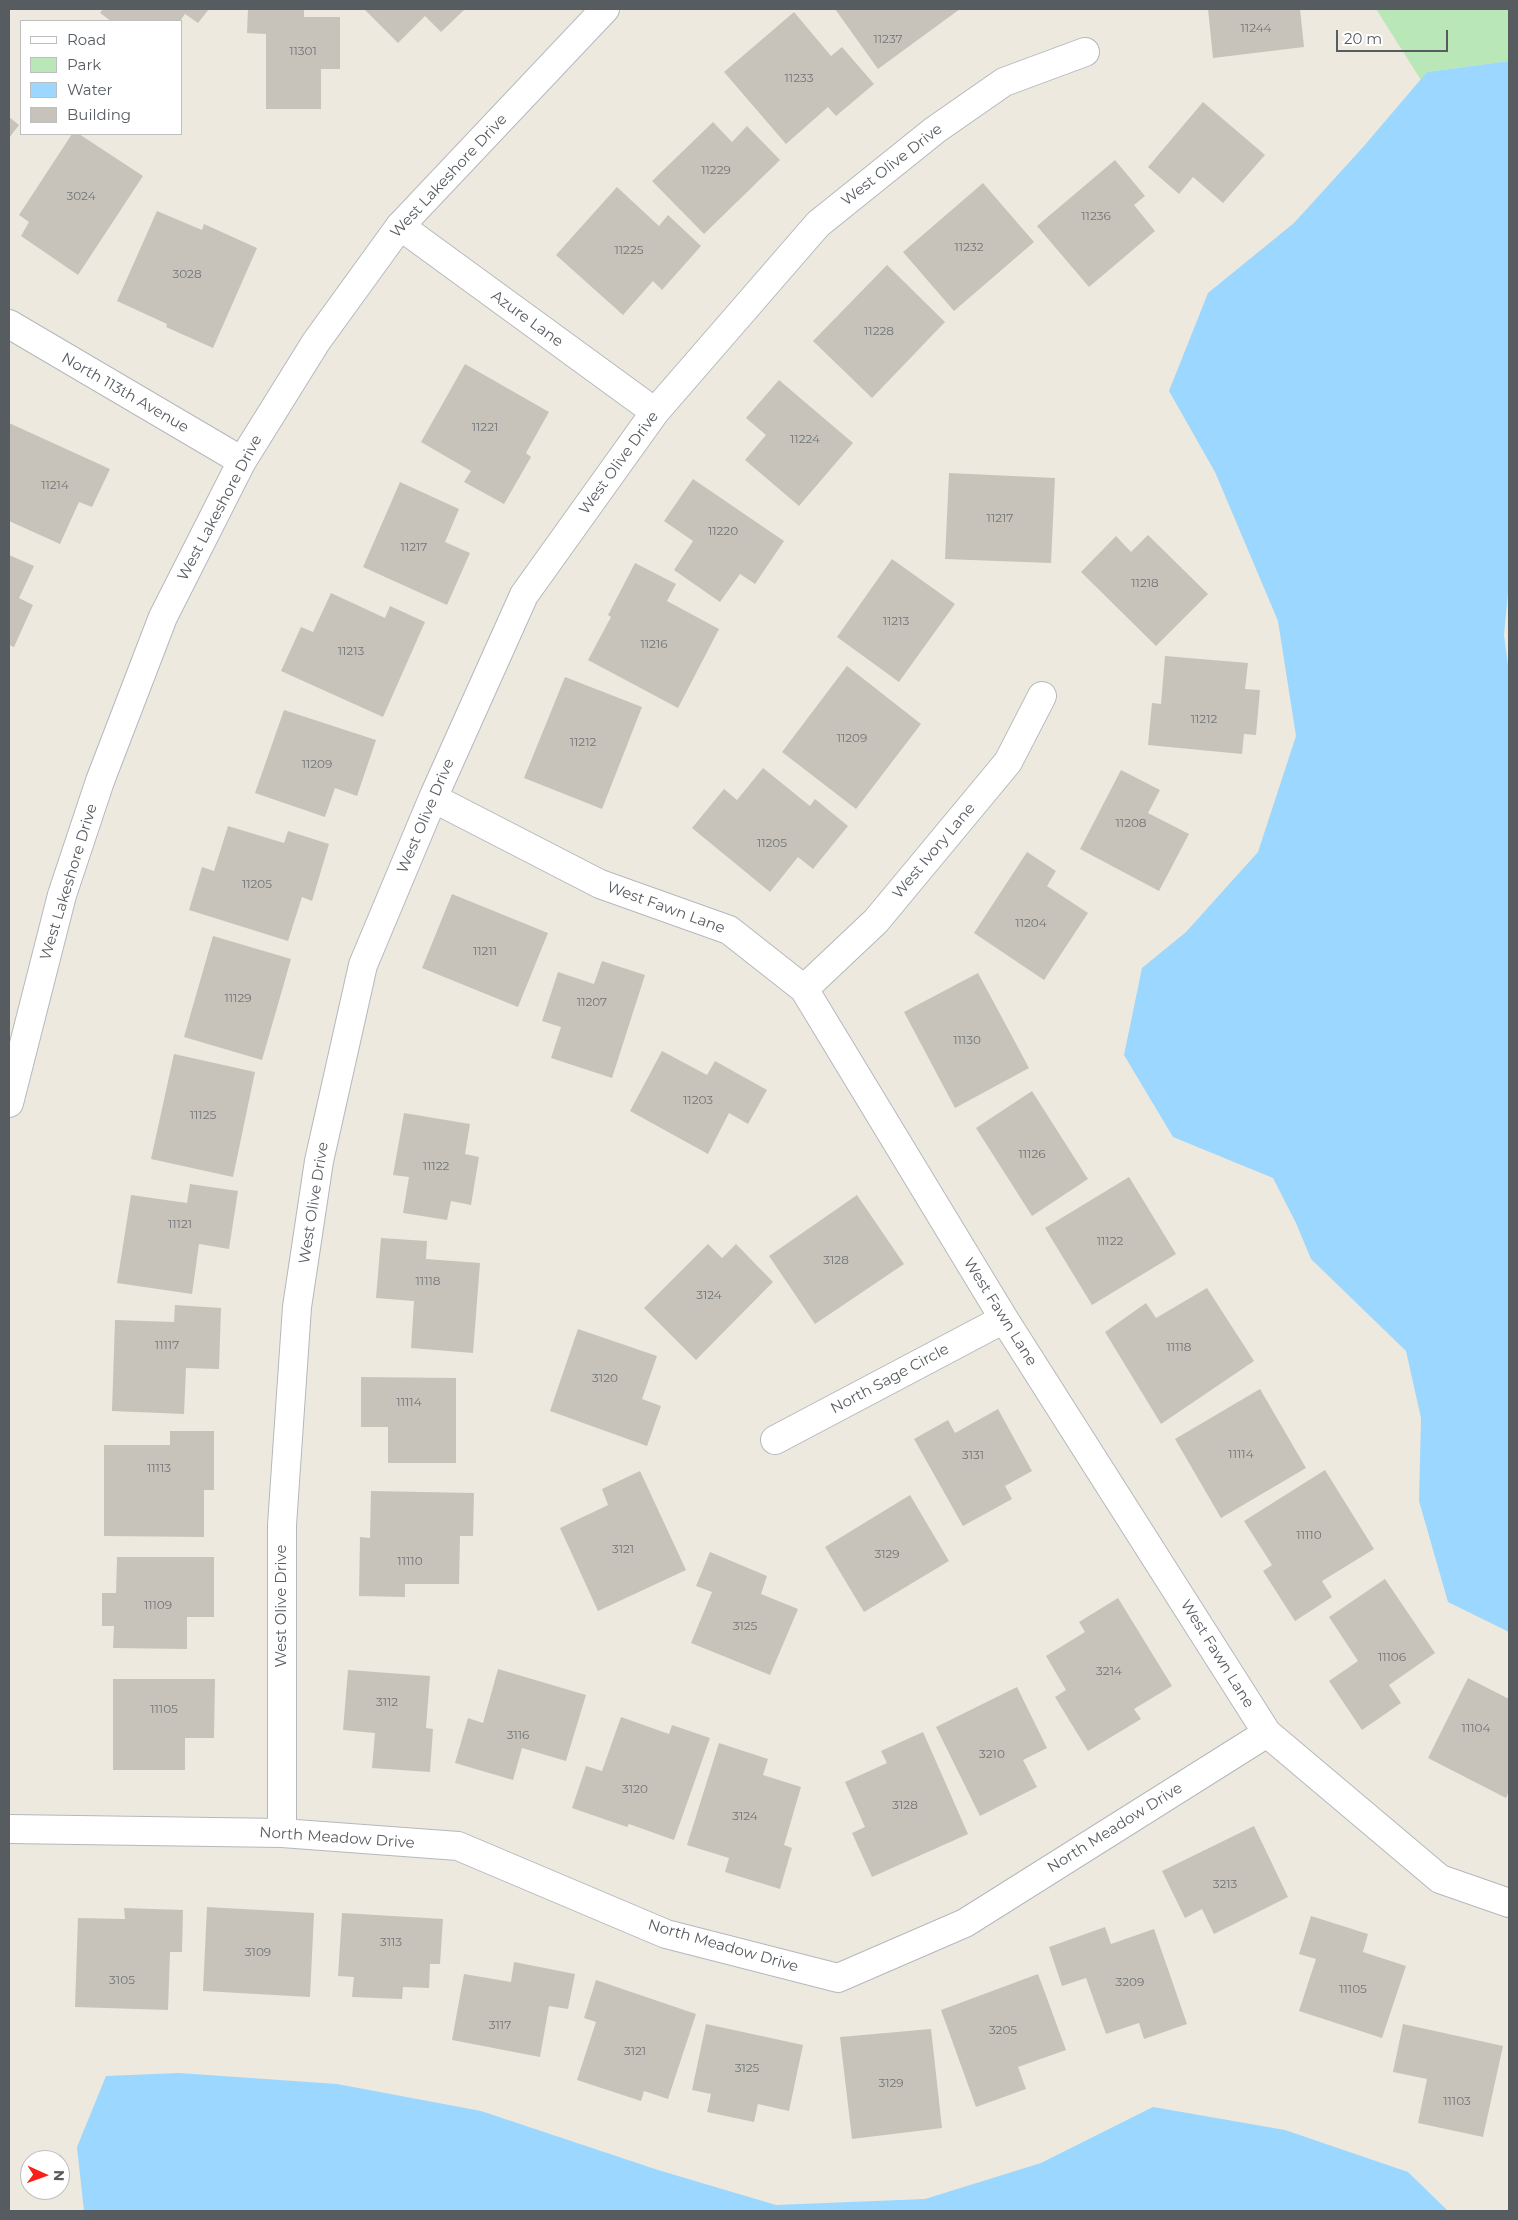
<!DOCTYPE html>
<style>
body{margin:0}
#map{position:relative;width:1518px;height:2220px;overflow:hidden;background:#ede9de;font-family:Montserrat,sans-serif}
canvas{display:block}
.frame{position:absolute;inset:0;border:10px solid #575c61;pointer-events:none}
.legend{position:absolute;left:20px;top:20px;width:162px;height:115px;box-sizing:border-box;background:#fff;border:1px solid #bcbec0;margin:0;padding:6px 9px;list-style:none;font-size:15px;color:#575c61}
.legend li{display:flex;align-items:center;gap:10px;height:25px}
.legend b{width:25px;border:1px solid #bcbec0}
.north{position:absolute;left:20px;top:2150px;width:50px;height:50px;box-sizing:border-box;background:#fff;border:1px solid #bcbec0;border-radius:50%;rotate:92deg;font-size:14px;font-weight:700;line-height:20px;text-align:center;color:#575c61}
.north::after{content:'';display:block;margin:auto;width:18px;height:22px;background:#f82118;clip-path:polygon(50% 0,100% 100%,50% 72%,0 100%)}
.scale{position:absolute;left:1336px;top:30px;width:112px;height:22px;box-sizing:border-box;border:2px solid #575c61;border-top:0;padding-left:6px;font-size:15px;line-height:18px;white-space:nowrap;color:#575c61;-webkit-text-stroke:4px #fff;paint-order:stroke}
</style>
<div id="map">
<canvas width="1518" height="2220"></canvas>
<div class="frame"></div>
<ul class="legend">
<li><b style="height:6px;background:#fff"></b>Road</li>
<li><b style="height:14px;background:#b9e7b7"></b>Park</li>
<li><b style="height:14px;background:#9cd7ff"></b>Water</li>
<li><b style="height:14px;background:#c7c3bb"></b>Building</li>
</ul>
<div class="north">N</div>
<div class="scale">20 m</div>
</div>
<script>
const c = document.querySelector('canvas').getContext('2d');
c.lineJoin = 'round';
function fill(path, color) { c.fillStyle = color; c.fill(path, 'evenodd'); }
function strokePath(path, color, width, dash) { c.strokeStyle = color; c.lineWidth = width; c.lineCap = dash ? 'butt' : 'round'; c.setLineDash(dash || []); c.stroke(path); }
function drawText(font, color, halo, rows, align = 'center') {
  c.font = font + ' Montserrat,sans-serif'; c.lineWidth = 4; c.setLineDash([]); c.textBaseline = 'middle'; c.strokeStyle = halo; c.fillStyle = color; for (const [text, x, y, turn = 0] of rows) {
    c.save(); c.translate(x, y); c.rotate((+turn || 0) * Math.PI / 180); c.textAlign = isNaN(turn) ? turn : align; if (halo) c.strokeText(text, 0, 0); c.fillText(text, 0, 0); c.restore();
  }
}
fill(new Path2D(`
 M1376 9H1509V61L1427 72 1421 80Z`), '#b9e7b7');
fill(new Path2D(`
 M1509 61V582L1504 635 1509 673V1632L1448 1602 1419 1501 1421 1418 1406 1351 1311 1259 1296 1223 1273 1178 1173 1137 1124 1055 1142 968 1186 932 1258 852 1296 736 1278 621 1215 472 1169 391 1208 293 1294 223 1364 146 1427 72Z
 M179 2073 337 2084 481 2111 658 2170 776 2205 925 2199 1041 2163 1153 2107 1285 2130 1408 2172 1448 2211H84L77 2147 106 2076Z`), '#9cd7ff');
fill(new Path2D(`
 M103 9H209L198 23 185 14 180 21H111L100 13Z
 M248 9H304V17H340V69H321V109H266V34L247 33Z
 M364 9H465L441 32 425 16 398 43Z
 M835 9H960L878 69Z
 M1208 9H1300L1304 47 1213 58Z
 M794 12 831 56 842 47 874 84 836 116 828 107 786 144 724 72Z
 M1203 102 1265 155 1223 203 1193 177 1179 194 1148 167Z
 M9 117 19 125 9 138Z
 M713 122 732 142 747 126 780 160 704 234 652 181Z
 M72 134H79L143 176 78 275 21 236 29 222 19 215Z
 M1115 160 1145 196 1134 205 1155 231 1089 287 1037 226Z
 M983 183 1034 242 954 311 903 252Z
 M617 187 659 226 668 215 701 246 662 290 653 281 623 315 556 255Z
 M157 211 202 230 204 224 257 248 213 348 166 327 167 324 117 301Z
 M887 265 945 322 872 398 813 341Z
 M465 364 549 412 526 453 531 457 504 504 464 482 471 471 421 442Z
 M779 380 853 443 799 506 745 460 766 435 746 418Z
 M9 423 110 469 92 507 79 502 60 544 9 521Z
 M949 473 1055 478 1051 563 945 559Z
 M693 479 784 541 755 584 740 574 720 602 674 570 693 541 664 521Z
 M400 482 459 509 445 542 470 553 447 605 363 567Z
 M1148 535 1208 594 1156 646 1081 572 1116 536 1131 552Z
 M9 555 34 566 19 598 33 605 14 647 9 645Z
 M892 559 955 604 899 682 837 637Z
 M635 563 676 584 667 601 719 629 678 708 588 660 611 617 608 615Z
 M331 593 385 618 390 606 425 622 383 717 281 671 301 627 313 632Z
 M1165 656 1248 663 1245 689 1260 690 1256 735 1244 734 1242 754 1148 745 1152 703 1161 704Z
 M847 666 921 724 856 809 782 752Z
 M565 677 642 707 602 809 524 778Z
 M284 710 376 740 357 796 335 788 325 817 255 793Z
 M763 768 810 806 815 799 848 826 813 869 798 857 770 892 692 828 724 789 737 800Z
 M1121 770 1160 790 1148 813 1189 834 1159 891 1080 849Z
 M228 826 284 843 288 831 329 844 312 901 302 897 288 941 189 910 202 867 214 871Z
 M1027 852 1056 871 1047 886 1088 913 1044 980 974 933Z
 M452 894 548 933 518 1007 422 968Z
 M213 936 291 959 262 1060 184 1037Z
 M602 961 645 975 612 1078 551 1058 561 1027 542 1021 558 972 594 984Z
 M978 973 1029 1068 955 1108 904 1012Z
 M662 1051 707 1075 715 1061 767 1090 748 1124 729 1113 708 1154 630 1111Z
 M174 1054 255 1072 233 1177 151 1159Z
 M1032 1091 1088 1179 1032 1216 976 1128Z
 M404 1113 470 1124 465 1154 479 1157 471 1205 451 1201 447 1220 403 1213 409 1177 393 1175Z
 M1129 1177 1176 1254 1092 1305 1045 1228Z
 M190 1184 238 1191 229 1249 199 1244 192 1294 117 1283 131 1195 187 1203Z
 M857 1195 904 1264 815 1324 769 1256Z
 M381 1238 427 1241 426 1259 480 1263 473 1353 411 1348 414 1301 376 1298Z
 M708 1244 722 1258 736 1244 773 1282 696 1360 644 1308Z
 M1207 1288 1254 1361 1161 1424 1105 1332 1146 1303 1156 1318Z
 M175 1305 221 1308 219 1369 186 1368 184 1414 112 1411 115 1320 174 1322Z
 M578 1329 657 1356 642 1399 661 1406 647 1446 550 1411Z
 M361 1377 456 1378V1463H388V1427H361Z
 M1260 1389 1306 1468 1221 1518 1175 1439Z
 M998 1409 1032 1471 1005 1486 1012 1499 963 1526 914 1439 948 1420 955 1433Z
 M170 1431H214V1490H204V1537L104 1536V1445H170Z
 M1325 1470 1374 1549 1322 1581 1332 1597 1295 1621 1263 1571 1272 1565 1244 1521Z
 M640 1471 686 1570 598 1611 560 1528 608 1505 602 1489Z
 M371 1491 474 1493 473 1536H460L459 1584H405V1597L359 1596 360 1537 370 1538Z
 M910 1495 949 1561 864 1612 825 1547Z
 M710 1552 767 1576 761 1594 798 1609 770 1675 691 1643 712 1592 696 1586Z
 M117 1557H214V1617H187V1649L113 1648 114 1626H102V1593H116Z
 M1385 1579 1435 1653 1389 1685 1401 1703 1362 1730 1329 1681 1358 1661 1329 1617Z
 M1118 1598 1172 1686 1134 1709 1141 1719 1088 1751 1055 1697 1066 1690 1046 1656 1085 1632 1079 1622Z
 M498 1669 586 1695 566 1761 522 1748 513 1780 455 1763 468 1718 483 1723Z
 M348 1670 430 1676 426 1728 433 1729 430 1772 372 1768 375 1733 343 1730Z
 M1468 1678 1509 1699V1791L1506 1798 1428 1758Z
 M113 1679H215L214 1738H185V1770H113Z
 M1017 1687 1047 1748 1023 1760 1037 1787 980 1816 936 1727Z
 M621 1717 669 1734 672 1725 710 1738 674 1840 629 1824 627 1827 572 1808 586 1766 602 1771Z
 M923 1732 968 1834 872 1877 852 1833 865 1827 845 1782 887 1763 881 1751Z
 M719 1743 768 1759 763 1775 801 1787 784 1845 792 1848 780 1889 725 1872 729 1858 687 1845Z
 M1254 1826 1288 1897 1214 1934 1202 1909 1185 1918 1162 1871Z
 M207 1907 314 1913 310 1997 203 1991Z
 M124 1908 183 1910 182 1952H170L168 2010 75 2007 78 1918 125 1919Z
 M342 1913 443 1919 440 1964H430L429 1988 403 1987 402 1999 352 1997 354 1977 338 1976Z
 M1311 1916 1368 1934 1363 1952 1406 1966 1382 2038 1299 2011 1316 1959 1299 1954Z
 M1105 1927 1111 1944 1154 1929 1187 2024 1144 2039 1139 2023 1106 2034 1086 1978 1062 1986 1049 1947Z
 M514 1962 575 1974 568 2009 549 2006 540 2057 452 2040 464 1974 511 1982Z
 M1038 1974 1066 2050 1018 2067 1026 2089 976 2107 941 2010Z
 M596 1980 696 2014 668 2099 644 2091 641 2101 577 2080 596 2022 584 2018Z
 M706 2024 803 2045 789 2111 758 2104 754 2122 707 2112 711 2094 692 2090Z
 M1403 2024 1503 2046 1483 2137 1418 2123 1427 2079 1393 2072Z
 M931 2029 942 2128 852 2139 840 2037Z`), '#c7c3bb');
const street = new Path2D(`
 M400 226 655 412
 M9 324 242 461
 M433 798 600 884 729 930 804 989 1004 1319 1267 1733 1440 1879 1509 1903
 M804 989 876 921 1008 762 1042 696
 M775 1440 1004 1319
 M9 1829 282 1833 458 1846 666 1934 838 1978 965 1923 1267 1733
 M282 1833V1525L297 1307 319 1161 363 965 433 798 524 595 655 412 818 224 935 130 1004 82 1085 52`);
const secondary = new Path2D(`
 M9 1103 62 895 100 781 163 617 242 461 316 342 400 226 605 9`);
strokePath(street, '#b4b8bd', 30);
strokePath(secondary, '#b4b9bf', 30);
strokePath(street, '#fff', 28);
strokePath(secondary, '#fff', 28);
drawText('12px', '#737678', null, [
 ["11244",1256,28],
 ["11237",888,39],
 ["11301",303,51],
 ["11233",799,78],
 ["11229",716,170],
 ["3024",81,196],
 ["11236",1096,216],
 ["11232",969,247],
 ["11225",629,250],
 ["3028",187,274],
 ["11228",879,331],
 ["11221",485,427],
 ["11224",805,439],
 ["11214",55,485],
 ["11217",1000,518],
 ["11220",723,531],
 ["11217",414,547],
 ["11218",1145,583],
 ["11213",896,621],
 ["11216",654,644],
 ["11213",351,651],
 ["11212",1204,719],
 ["11209",852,738],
 ["11212",583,742],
 ["11209",317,764],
 ["11208",1131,823],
 ["11205",772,843],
 ["11205",257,884],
 ["11204",1031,923],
 ["11211",485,951],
 ["11129",238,998],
 ["11207",592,1002],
 ["11130",967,1040],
 ["11203",698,1100],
 ["11125",203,1115],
 ["11126",1032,1154],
 ["11122",436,1166],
 ["11121",180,1224],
 ["11122",1110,1241],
 ["3128",836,1260],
 ["11118",428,1281],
 ["3124",709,1295],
 ["11117",167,1345],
 ["11118",1179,1347],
 ["3120",605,1378],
 ["11114",409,1402],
 ["11114",1241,1454],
 ["3131",973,1455],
 ["11113",159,1468],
 ["11110",1309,1535],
 ["3121",623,1549],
 ["3129",887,1554],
 ["11110",410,1561],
 ["11109",158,1605],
 ["3125",745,1626],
 ["11106",1392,1657],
 ["3214",1109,1671],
 ["3112",387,1702],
 ["11105",164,1709],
 ["11104",1476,1728],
 ["3116",518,1735],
 ["3210",992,1754],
 ["3120",635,1789],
 ["3128",905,1805],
 ["3124",745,1816],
 ["3213",1225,1884],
 ["3113",391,1942],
 ["3109",258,1952],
 ["3105",122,1980],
 ["3209",1130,1982],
 ["11105",1353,1989],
 ["3117",500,2025],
 ["3205",1003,2030],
 ["3121",635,2051],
 ["3125",747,2068],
 ["3129",891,2083],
 ["11103",1457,2101]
]);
drawText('15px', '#575c61', '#fff', [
 ["West Olive Drive",892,165,-38],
 ["West Lakeshore Drive",449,176,-47],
 ["Azure Lane",527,319,36],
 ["North 113th Avenue",125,393,30],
 ["West Olive Drive",619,463,-54],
 ["West Lakeshore Drive",220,508,-62],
 ["West Olive Drive",426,816,-67],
 ["West Ivory Lane",934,851,-50],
 ["West Lakeshore Drive",69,882,-73],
 ["West Fawn Lane",666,908,20],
 ["West Olive Drive",314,1203,-81],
 ["West Fawn Lane",1000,1312,58],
 ["North Sage Circle",890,1379,-28],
 ["West Olive Drive",282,1606,-90],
 ["West Fawn Lane",1217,1654,58],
 ["North Meadow Drive",1115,1828,-32],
 ["North Meadow Drive",337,1838,4],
 ["North Meadow Drive",723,1946,16]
]);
</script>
